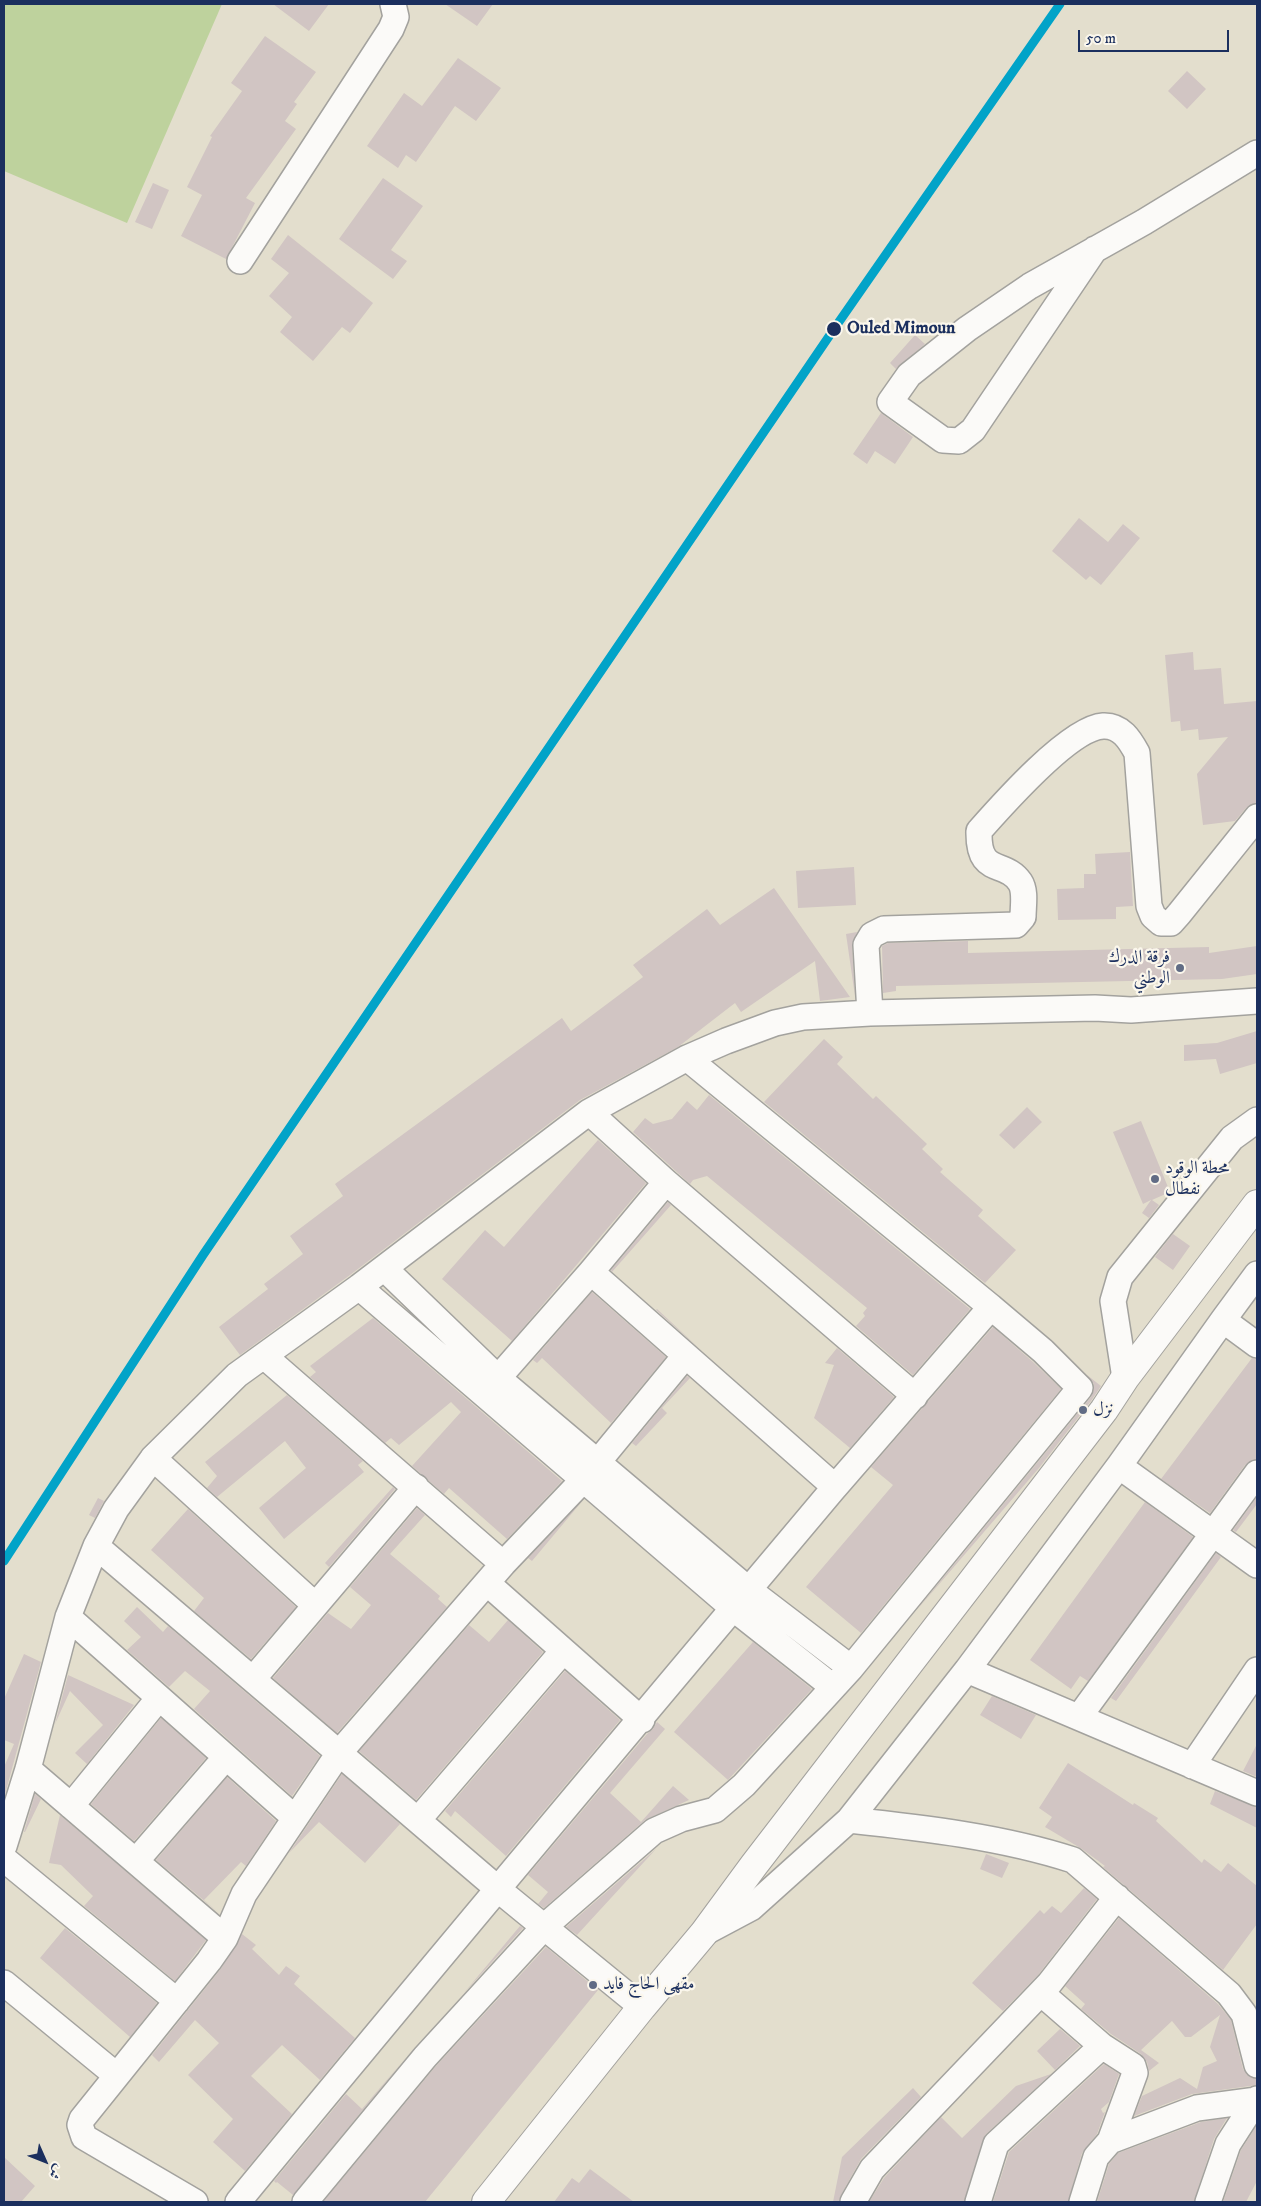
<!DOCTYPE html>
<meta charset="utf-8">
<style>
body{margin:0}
#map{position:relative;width:1261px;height:2206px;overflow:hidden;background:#e3decd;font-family:"IM FELL DW Pica",Amiri,serif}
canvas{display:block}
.frame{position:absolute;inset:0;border:5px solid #1b2f5e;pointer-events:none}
.north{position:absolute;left:20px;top:2136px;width:50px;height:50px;-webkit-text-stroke:4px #fbf7ec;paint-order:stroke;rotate:134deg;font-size:14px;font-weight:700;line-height:20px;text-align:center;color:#1b2f5e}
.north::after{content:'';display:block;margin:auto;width:18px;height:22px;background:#1b2f5e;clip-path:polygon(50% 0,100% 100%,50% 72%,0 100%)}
.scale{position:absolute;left:1078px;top:30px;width:151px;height:22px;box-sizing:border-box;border:2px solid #1b2f5e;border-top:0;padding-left:6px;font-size:15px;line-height:18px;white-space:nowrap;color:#1b2f5e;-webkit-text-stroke:4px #fbf7ec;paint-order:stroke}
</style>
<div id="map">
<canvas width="1261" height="2206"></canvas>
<div class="frame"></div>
<div class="north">ش</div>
<div class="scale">50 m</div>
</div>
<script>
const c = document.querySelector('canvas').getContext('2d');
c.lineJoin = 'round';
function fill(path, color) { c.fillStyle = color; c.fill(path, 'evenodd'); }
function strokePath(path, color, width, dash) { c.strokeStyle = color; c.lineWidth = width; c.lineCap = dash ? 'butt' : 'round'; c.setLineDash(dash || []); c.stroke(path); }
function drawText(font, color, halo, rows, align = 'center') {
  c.font = font + ' "IM FELL DW Pica",Amiri,serif'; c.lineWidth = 4.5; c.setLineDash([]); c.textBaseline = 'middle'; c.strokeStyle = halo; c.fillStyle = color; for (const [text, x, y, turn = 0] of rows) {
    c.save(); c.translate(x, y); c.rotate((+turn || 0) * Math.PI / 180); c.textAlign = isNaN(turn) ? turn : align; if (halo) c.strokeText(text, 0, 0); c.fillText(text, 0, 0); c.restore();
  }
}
fill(new Path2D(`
 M4 4H222L127 223 4 171Z`), '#bed29d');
fill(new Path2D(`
 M273 4H329L309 31Z
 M445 4H493L477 26Z
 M265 36 316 72 294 102 297 104 285 121 296 129 246 198 255 203 226 259 181 236 202 195 187 187 212 137 210 136 242 91 231 83Z
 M458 58 501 88 476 121 455 106 416 162 406 155 398 168 367 146 404 93 422 106Z
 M1187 71 1206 89 1187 109 1168 91Z
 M383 178 423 206 391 250 407 261 393 279 339 239Z
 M153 183 169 190 152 229 135 222Z
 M288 235 373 303 350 333 342 327 313 361 280 332 292 317 269 296 289 273 271 259Z
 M915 335 925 344 896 369 890 363Z
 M881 413 913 437 895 464 875 451 867 464 853 454Z
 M1079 518 1108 542 1123 524 1140 538 1101 585 1090 576 1086 580 1052 551Z
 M1193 652 1194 670 1221 668 1224 704 1257 701V803L1246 808 1235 821 1203 825 1197 774 1228 737 1199 740 1198 729 1181 731 1180 721 1171 722 1165 655Z
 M1130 852 1133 906 1116 907V919L1058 920 1057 889 1084 888V874H1096L1095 854Z
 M854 867 856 905 798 908 796 871Z
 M774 888 850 997 820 1001 815 961 741 1012 735 1003 678 1047 580 1100 350 1275 240 1355 219 1327 268 1289 264 1284 303 1254 290 1236 343 1196 335 1184 562 1018 571 1031 643 977 633 965 707 909 720 925Z
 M857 932 852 946 855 996 846 934Z
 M968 941V953L1209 947V953L1257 946V974L1222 979 896 986V991L883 993 882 946 888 943Z
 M1257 1031V1063L1220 1074 1216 1059 1184 1061V1045L1217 1043Z
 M824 1039 843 1057 837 1064 873 1099 876 1096 927 1144 922 1149 943 1169 940 1172 983 1210 978 1216 1016 1250 985 1283 764 1102Z
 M709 1095 970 1309 913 1375 856 1326 865 1316 863 1313 867 1308 707 1176 693 1180 690 1184 633 1132 645 1118 653 1124 672 1119 687 1101 697 1110Z
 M1027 1107 1042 1122 1014 1149 999 1135Z
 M1141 1121 1170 1192 1152 1200 1159 1205 1146 1222 1149 1218 1142 1213 1151 1200 1143 1204 1113 1132Z
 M598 1140 646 1183 512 1341 442 1279 485 1230 504 1247Z
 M668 1202 671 1205 612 1272 611 1270Z
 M1175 1231 1173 1234 1190 1246 1173 1270 1155 1257Z
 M592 1292 666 1357 611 1423 542 1358 537 1363 533 1360Z
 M657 1309 700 1349 656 1310Z
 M373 1318 562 1481 507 1539 449 1488 444 1494 412 1466 461 1412 451 1402 399 1445 391 1438 385 1443 310 1377 316 1372 310 1366Z
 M993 1327 1033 1362 1061 1389 861 1633 806 1587 893 1485 871 1467Z
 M837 1348 894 1397 850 1448 814 1418 834 1365 825 1363Z
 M1252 1358 1257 1359V1459L1245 1465 1210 1513 1161 1479Z
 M1087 1375 1101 1386 1091 1401 1039 1468 916 1611 1091 1397 1094 1384Z
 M687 1376 690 1378 662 1408 667 1413 636 1446 632 1443Z
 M287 1395 363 1461 358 1465 364 1472 284 1539 259 1508 306 1468 285 1441 217 1497 207 1488 217 1476 205 1462Z
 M393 1487 395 1489 329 1567 325 1563Z
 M1257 1497V1504L1236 1532 1233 1530Z
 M98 1498 104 1501 95 1518 89 1515Z
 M584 1499 532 1561 528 1558Z
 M1145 1502 1193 1537 1088 1681 1080 1676 1071 1689 1030 1660Z
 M417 1508 425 1515 390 1554 440 1596 438 1599 447 1607 337 1733 273 1678 328 1613 351 1629 371 1605 350 1587Z
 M188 1509 296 1607 251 1659 194 1611 204 1598 151 1550Z
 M1216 1553 1221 1557 1116 1701 1111 1698Z
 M137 1607 163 1632 168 1626 320 1756 292 1796 194 1709 210 1691 185 1671 169 1687 127 1650 141 1637 124 1621Z
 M508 1620 543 1652 416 1800 359 1751 469 1625 489 1642Z
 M753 1642 812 1689 728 1780 674 1732Z
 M24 1654 41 1662 4 1798V1767L14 1744 4 1740V1699Z
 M565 1671 620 1720 506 1856 455 1811 451 1817 445 1811Z
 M68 1675 134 1705 87 1764 75 1753 103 1725 70 1691 55 1724Z
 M992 1696 1036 1715 1021 1739 980 1715Z
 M161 1718 206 1758 134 1841 91 1804Z
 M657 1722 665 1729 610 1793 641 1822 673 1786 689 1800 645 1820 544 1908 538 1904 548 1892 528 1875 647 1734 653 1729Z
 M1257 1744V1777L1243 1771Z
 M1068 1763 1133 1805 1134 1803 1158 1818 1156 1821 1202 1863 1204 1859 1221 1872 1228 1863 1257 1886V1924L1223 1970 1103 1867 1105 1866 1082 1849 1045 1827 1052 1817 1039 1808Z
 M342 1774 400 1824 365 1863 319 1822 289 1853Z
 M227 1777 276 1821 246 1866 241 1862 204 1900 220 1914 156 1860Z
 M1215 1791 1257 1807V1828L1210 1804Z
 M35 1794 41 1799 25 1832H24Z
 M60 1815 206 1940 175 1981 84 1906 93 1896 61 1865 49 1863Z
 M656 1849 577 1935 566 1927Z
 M986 1854 1009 1863 1002 1878 980 1869Z
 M1084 1888 1097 1899 1038 1975 1003 2011 972 1983 1040 1910 1044 1914 1052 1906 1061 1913Z
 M1119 1918 1218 2004 1231 2020 1243 2069 1247 2075 1257 2079V2085L1192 2094 1134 2116 1142 2096 1180 2078 1197 2089 1203 2067 1217 2061 1210 2047 1220 2015 1191 2037H1185L1172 2021 1141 2050 1159 2063 1149 2071 1147 2062 1141 2054 1111 2034 1081 2009 1085 2004 1065 1986Z
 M520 1926 523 1928 463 1994Z
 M65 1928 157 2003 130 2037 40 1958Z
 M242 1934 256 1945 252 1949 279 1975 286 1966 300 1976 294 1984 355 2038 320 2080 282 2045 251 2076 292 2114 245 2171 213 2142 233 2119 188 2075 219 2043 195 2020 159 2062 152 2055 220 1970Z
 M546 1947 598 1990 425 2202H323L436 2066Z
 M1060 2029 1080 2046 1055 2070 1037 2051Z
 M403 2061 293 2195 277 2182 276 2183 274 2181 346 2094 362 2109Z
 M1104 2064 1119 2074 1109 2102 1101 2109 1103 2113 1105 2112 1097 2134 1082 2153 1068 2202H993L1009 2152Z
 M1051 2074 986 2134 964 2202H869L884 2178 941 2117 962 2138 1016 2086Z
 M913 2088 921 2097 861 2159 841 2195 839 2202H833L842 2157Z
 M1227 2118 1214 2139 1194 2202H1097L1109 2164 1118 2153 1201 2122Z
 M1257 2125V2181L1246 2202H1223L1241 2150Z
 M4 2157 35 2186 21 2202H4Z
 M590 2169 634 2202H554L572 2178 579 2183Z`), '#d1c5c3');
const street = new Path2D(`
 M1095 249 973 430 959 441 943 440 890 402 909 375 967 329 1030 286 1144 222 1257 153
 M240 261 391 29 396 17 393 4
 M870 1013 866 945 872 935 884 929 1016 925 1023 917C1023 906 1026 891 1020 882 1004 859 978 877 979 831 1002 805 1070 728 1103 726 1121 725 1130 740 1137 753L1149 906 1153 916 1161 923H1171L1179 914 1257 817
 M687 1058 991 1307 835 1487 591 1272 666 1182 915 1396
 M589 1112 666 1182
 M384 1268 498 1378 749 1590 851 1668
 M359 1287 734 1609 833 1687
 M1223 1320 1257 1274
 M1257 1345 1223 1320 1119 1466 1257 1565
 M264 1356 503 1564
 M498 1378 591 1272
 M1125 1378 1113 1301 1120 1277 1232 1138 1257 1120
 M153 1458 315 1605
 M1119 1466 967 1670 1257 1793
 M96 1546 339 1753 503 1564 583 1480 685 1356
 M487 1583 642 1720
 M68 1617 295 1818
 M253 1679 416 1487
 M1079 1717 1257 1473
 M1192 1766 1257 1670
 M28 1769 225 1938
 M71 1806 159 1698
 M418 1820 563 1651
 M849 1820 967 1670
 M4 1846 28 1769 68 1617 96 1546 116 1509 153 1458 237 1375 359 1287 589 1112 687 1058 726 1041 775 1023 803 1017 870 1013 1095 1008 1131 1010 1257 1001
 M4 1859 177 2001
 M136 1861 226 1757
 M704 1933 751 1908 849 1820C924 1828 1002 1837 1073 1860L1229 1994 1244 2014 1257 2065
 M4 1983 116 2075
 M1041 1993 1102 2046 1133 2066 1135 2073 1110 2141
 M195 2202 84 2137 80 2125 82 2119 209 1961 225 1938 244 1894 339 1753 505 1895 642 2007
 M238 2202C435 1962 635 1725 835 1487
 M305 2202 425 2057 545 1926 654 1831 681 1819 715 1810 744 1785 851 1668 1080 1388 1043 1351 991 1307
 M853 2202 872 2169 1049 1984 1117 1897
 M978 2202 996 2144 1102 2046
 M1082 2202 1096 2157 1110 2141 1197 2108 1257 2100
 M1208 2202 1228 2144 1257 2099`);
const primary = new Path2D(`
 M486 2202 642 2007 704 1933 754 1865 1104 1410 1125 1378 1257 1204`);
strokePath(street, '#a3a29e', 28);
strokePath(primary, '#a3a29e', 30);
strokePath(street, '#fbfaf8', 25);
strokePath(primary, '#fbfaf8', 28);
strokePath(new Path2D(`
 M4 1561 203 1255 834 329 1060 4`), '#01a3c8', 9);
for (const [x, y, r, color] of [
 [834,329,8,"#1b2f5e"],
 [1180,968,5,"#616c85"],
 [1155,1179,5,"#616c85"],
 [1083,1410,5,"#616c85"],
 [593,1985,5,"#616c85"]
]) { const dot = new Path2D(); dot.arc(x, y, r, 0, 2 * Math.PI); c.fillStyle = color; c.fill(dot); strokePath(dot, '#fbf7ec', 2); }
drawText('bold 18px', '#1b2f5e', '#fbf7ec', [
 ["Ouled Mimoun",847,329]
], 'left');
drawText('18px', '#1b2f5e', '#fbf7ec', [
 ["فرقة الدرك",1170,958,"right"],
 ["الوطني",1170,979,"right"],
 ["محطة الوقود",1165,1169],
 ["نفطال",1165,1190],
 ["نزل",1093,1410],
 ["مقهى الحاج فايد",603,1985]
], 'left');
</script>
